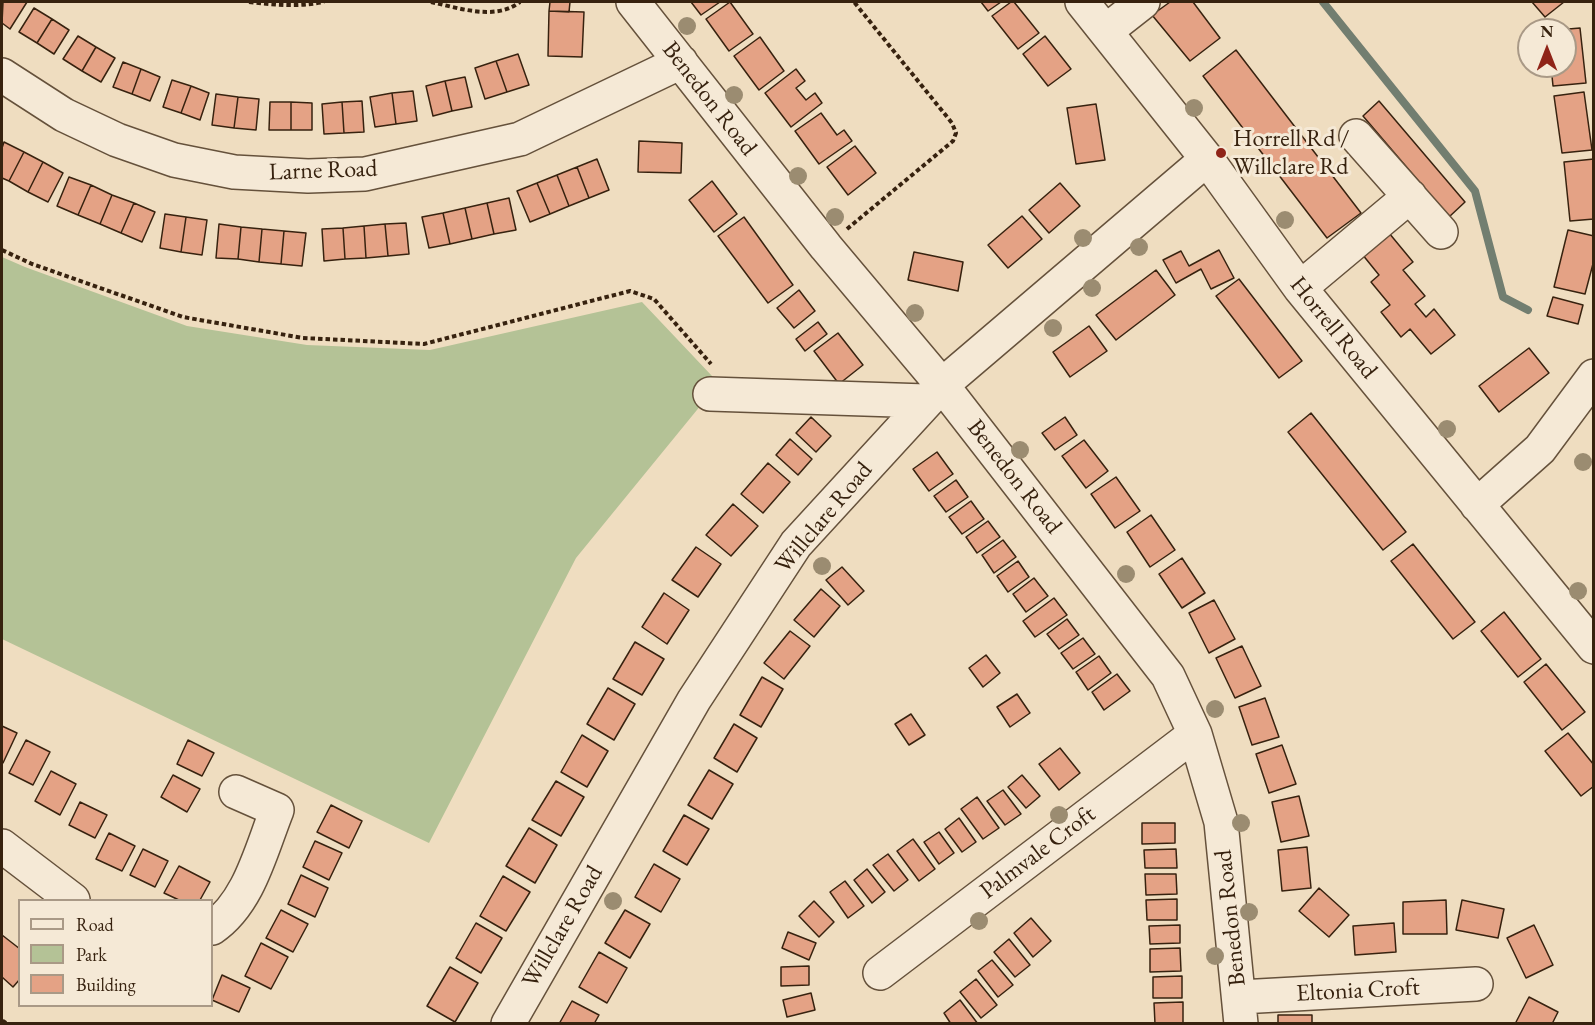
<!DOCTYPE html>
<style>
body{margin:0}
#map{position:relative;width:1595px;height:1025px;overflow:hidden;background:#efddc0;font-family:"EB Garamond",serif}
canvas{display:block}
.frame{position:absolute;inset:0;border:3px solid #37220f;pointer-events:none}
.legend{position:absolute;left:18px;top:899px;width:195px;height:108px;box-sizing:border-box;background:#f5e9d6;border:2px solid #a99986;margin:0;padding:8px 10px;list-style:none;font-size:18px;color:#37220f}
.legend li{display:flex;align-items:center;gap:12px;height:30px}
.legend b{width:30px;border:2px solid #a99986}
.north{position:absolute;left:1517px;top:18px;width:60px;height:60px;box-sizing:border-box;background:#f5e9d6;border:2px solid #a99986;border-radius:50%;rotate:0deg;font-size:16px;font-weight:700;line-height:24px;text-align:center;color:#37220f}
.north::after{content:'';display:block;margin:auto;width:21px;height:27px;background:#8f2418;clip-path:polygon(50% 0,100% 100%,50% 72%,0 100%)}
</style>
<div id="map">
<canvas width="1595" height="1025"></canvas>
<div class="frame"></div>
<ul class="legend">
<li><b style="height:8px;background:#f5e9d6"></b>Road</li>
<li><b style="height:16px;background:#b4c296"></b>Park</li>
<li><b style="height:16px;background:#e4a285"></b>Building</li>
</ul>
<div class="north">N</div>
</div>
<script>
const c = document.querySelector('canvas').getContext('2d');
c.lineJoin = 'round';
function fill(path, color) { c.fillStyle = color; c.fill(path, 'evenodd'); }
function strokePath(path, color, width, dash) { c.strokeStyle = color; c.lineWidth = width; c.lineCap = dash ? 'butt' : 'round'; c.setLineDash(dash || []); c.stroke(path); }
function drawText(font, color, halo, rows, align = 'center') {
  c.font = font + ' "EB Garamond",serif'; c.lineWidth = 6; c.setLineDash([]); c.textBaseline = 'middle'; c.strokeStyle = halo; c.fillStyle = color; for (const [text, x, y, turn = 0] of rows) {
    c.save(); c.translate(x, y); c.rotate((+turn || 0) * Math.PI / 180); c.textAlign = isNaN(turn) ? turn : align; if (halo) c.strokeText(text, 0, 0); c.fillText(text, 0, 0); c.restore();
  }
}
fill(new Path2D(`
 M2 257 25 267 187 326 307 345 430 350 642 302 712 376 710 394 576 558 429 843 2 639Z`), '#b4c296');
strokePath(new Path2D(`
 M1323 2 1475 191 1503 297 1528 310`), '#727e70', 8);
const building = new Path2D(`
 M3 2H27L10 29 2 23Z
 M550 2H570L569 12 549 11Z
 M691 2H720L701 15Z
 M730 2 753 34 729 51 706 19Z
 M981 2H1001L988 11Z
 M1011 2H1014L1039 33 1018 49 992 16Z
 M1170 2H1193L1220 38 1190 61 1152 15Z
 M1532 2H1564L1545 17Z
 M34 8 52 19 37 43 19 32Z
 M549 11 584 12 582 57 548 56Z
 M52 19 69 30 54 54 37 43Z
 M1580 28 1586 83 1553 86 1551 66H1565V30H1557Z
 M78 36 96 47 82 71 63 59Z
 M1045 36 1071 69 1048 86 1023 54Z
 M760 37 784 71 759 90 734 56Z
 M96 47 115 58 101 82 82 71Z
 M1236 50 1361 213 1327 238 1203 76Z
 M518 54 529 85 507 92 496 61Z
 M496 61 507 92 485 99 475 68Z
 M123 62 141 69 132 94 113 87Z
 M141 69 160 77 150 101 132 94Z
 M796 69 805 81 796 88 806 100 815 93 822 103 791 127 765 93Z
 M465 77 472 107 452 111 445 81Z
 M172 80 191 86 181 113 163 107Z
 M445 81 452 111 433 116 426 86Z
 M191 86 209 93 200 120 181 113Z
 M413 91 417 121 396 124 392 93Z
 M1584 92 1592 150 1562 153 1554 96Z
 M392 93 396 124 375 127 370 97Z
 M216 94 238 97 234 128 212 125Z
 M238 97 259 99 256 130 234 128Z
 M362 101 364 132 344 133 342 102Z
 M1379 101 1465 202 1449 217 1363 116Z
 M270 102H291V130H269Z
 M291 102 312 103V130H291Z
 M342 102 344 133 324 134 322 104Z
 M1096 104 1105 160 1076 164 1067 108Z
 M821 113 837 135 844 130 852 141 819 164 795 131Z
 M639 141 682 143 681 173 638 172Z
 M4 142 24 152 9 181 2 178V148Z
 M855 146 876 173 848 195 827 167Z
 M24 152 43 162 28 192 9 181Z
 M597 159 609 190 589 198 577 167Z
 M1594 159V219L1570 221 1564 162Z
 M43 162 63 173 48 202 28 192Z
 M577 167 589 198 569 206 557 175Z
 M557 175 569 206 550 214 537 183Z
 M69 177 91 185 78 215 57 206Z
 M712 181 737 214 714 232 689 200Z
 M537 183 550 214 530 222 517 191Z
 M1060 183 1080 206 1049 233 1029 210Z
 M91 185 112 195 100 224 78 215Z
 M112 195 134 203 121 233 100 224Z
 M509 198 516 230 494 234 487 203Z
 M134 203 155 212 142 242 121 233Z
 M487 203 494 234 472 239 465 208Z
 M465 208 472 239 450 244 443 213Z
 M443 213 450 244 429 248 422 217Z
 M165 214 186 217 181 252 160 248Z
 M1022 216 1042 239 1008 268 988 245Z
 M186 217 207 220 202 255 181 252Z
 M744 217 793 285 768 303 718 236Z
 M406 223 409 254 388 256 385 224Z
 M219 224 241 227 238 259 216 258Z
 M385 224 388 256 366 258 364 226Z
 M364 226 366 258 345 259 343 228Z
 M241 227 262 229 259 262 238 259Z
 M343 228 345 259 324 261 322 229Z
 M262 229 284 231 281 264 259 262Z
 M1568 230 1594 236V260L1585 294 1554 287Z
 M284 231 306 233 302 266 281 264Z
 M1389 233 1413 262 1403 270 1425 296 1415 304 1426 317 1434 309 1455 335 1431 354 1410 329 1401 337 1381 312 1390 305 1371 282 1379 275 1362 254Z
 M1219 250 1234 278 1211 289 1201 269 1176 283 1163 260 1181 251 1189 266Z
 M914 252 963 262 958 291 908 280Z
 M1156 270 1175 295 1116 340 1096 315Z
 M1239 279 1302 361 1279 378 1216 296Z
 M799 290 815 311 794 328 777 308Z
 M1553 297 1583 305 1578 324 1547 316Z
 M818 322 827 334 805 351 796 339Z
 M1089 326 1107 351 1070 377 1053 352Z
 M838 333 863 365 839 384 814 351Z
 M1529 348 1549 373 1499 412 1479 386Z
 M1311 413 1406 532 1383 550 1288 432Z
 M811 417 831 436 816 452 796 433Z
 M1065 417 1077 435 1055 450 1042 433Z
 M790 439 812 459 798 475 776 455Z
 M1084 440 1108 471 1086 488 1062 456Z
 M937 452 953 474 929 491 913 469Z
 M768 463 790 482 763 513 741 494Z
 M1116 477 1140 511 1115 528 1091 494Z
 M956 480 968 497 946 512 934 496Z
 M971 501 984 519 962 534 949 517Z
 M733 504 758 526 731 556 706 535Z
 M1151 515 1175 550 1150 567 1127 532Z
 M988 521 1000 537 977 553 966 537Z
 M1003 540 1016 557 994 573 982 555Z
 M1413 544 1475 622 1453 639 1391 561Z
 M696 547 721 564 698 597 672 580Z
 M1182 558 1205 593 1182 608 1159 574Z
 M1018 561 1029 577 1008 592 997 576Z
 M842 567 864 591 848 605 826 580Z
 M1034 578 1048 596 1026 612 1013 594Z
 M821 589 840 606 814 637 794 620Z
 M664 593 689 610 667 644 642 627Z
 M1054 598 1067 615 1035 637 1023 621Z
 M1214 600 1235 639 1209 653 1189 613Z
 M1504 612 1541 659 1518 677 1481 631Z
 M1067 619 1079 635 1059 649 1047 634Z
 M790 631 810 646 784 679 764 663Z
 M1083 638 1095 654 1073 669 1061 653Z
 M635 642 664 659 642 695 613 679Z
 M1242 646 1261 686 1235 698 1216 658Z
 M986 655 1000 673 983 687 969 668Z
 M1099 656 1111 673 1088 690 1076 672Z
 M1546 664 1585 712 1562 730 1524 682Z
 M1117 674 1130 691 1104 710 1092 692Z
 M762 677 783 689 761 727 740 715Z
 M608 688 635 704 614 740 587 724Z
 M1017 694 1030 713 1010 727 997 707Z
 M1265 698 1279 737 1252 745 1239 707Z
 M911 714 925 735 909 745 895 724Z
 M734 724 757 738 737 772 714 758Z
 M2 726 17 733 3 763H2Z
 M1568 733 1594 765V786L1581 796 1545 751Z
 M582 735 608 751 587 787 561 772Z
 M26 740 50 752 33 785 9 773Z
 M188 740 214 753 202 776 177 764Z
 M1282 745 1296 784 1269 793 1256 754Z
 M1060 748 1080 773 1059 790 1039 764Z
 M709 770 733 784 712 819 688 805Z
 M51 771 76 784 60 815 35 801Z
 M173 775 200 789 187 812 161 797Z
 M1022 775 1040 796 1026 808 1008 787Z
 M556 781 584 797 561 836 532 820Z
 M1003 790 1021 814 1005 825 987 801Z
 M1299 796 1309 836 1281 842 1272 802Z
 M977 797 999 828 983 839 961 809Z
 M80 802 107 815 95 838 69 825Z
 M331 805 362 821 349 848 317 832Z
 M684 815 709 829 687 865 663 851Z
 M959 818 976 842 962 852 945 829Z
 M1142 823H1175V843L1142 844Z
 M529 828 557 845 535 883 506 866Z
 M939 832 954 853 939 864 924 842Z
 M109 833 135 846 122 871 96 859Z
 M913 839 935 869 919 881 897 851Z
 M315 841 342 853 329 880 303 867Z
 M1307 847 1311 888 1282 891 1278 850Z
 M143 849 168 861 155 887 130 875Z
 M1176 849 1177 868H1145L1144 850Z
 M888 854 908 880 894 891 873 865Z
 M654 864 680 879 661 912 635 897Z
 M179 866 210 882 200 900H179L164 893Z
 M867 869 885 892 872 903 854 880Z
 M1145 874H1176L1177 894 1146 895Z
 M301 875 328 888 315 917 288 904Z
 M503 876 530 892 506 931 480 916Z
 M845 881 864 906 848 918 830 892Z
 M1319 888 1349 915 1329 937 1299 911Z
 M1177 899V920H1147L1146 900Z
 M1446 900 1447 934H1403V902Z
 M1462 900 1504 909 1498 938 1456 930Z
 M814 901 834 922 819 937 799 916Z
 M281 910 308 924 293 952 266 938Z
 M625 910 650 924 630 958 605 943Z
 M1031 918 1051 941 1033 957 1014 933Z
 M476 923 502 938 481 973 456 958Z
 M1394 923 1396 952 1355 955 1353 926Z
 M1180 925V943L1150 944 1149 926Z
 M1534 925 1553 965 1526 978 1507 938Z
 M788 932 816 943 809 960 782 948Z
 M2 935 20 949V979L13 987 2 977Z
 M1009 939 1030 965 1015 977 994 952Z
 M261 943 288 957 271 989 245 976Z
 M1180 948 1181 971 1150 972V949Z
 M599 952 627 968 607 1003 579 987Z
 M992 960 1013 985 998 997 978 971Z
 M809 966V985L781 986V967Z
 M450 967 478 983 455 1022 427 1006Z
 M222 975 250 988 239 1012 212 1000Z
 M1182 976V998H1153V977Z
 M976 979 997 1005 981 1018 960 992Z
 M811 993 815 1010 787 1017 783 1000Z
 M1529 997 1558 1012 1552 1024H1515Z
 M960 1000 978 1024H951L944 1013Z
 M572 1001 599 1015 594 1024H559Z
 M1183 1002V1024H1155L1154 1003Z
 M1278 1015H1312V1024H1278Z`);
fill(building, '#e4a285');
strokePath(building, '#37220f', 1.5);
const minor = new Path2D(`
 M633 2 826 247 942 385 1168 676 1195 734 1221 822 1241 1024
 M1082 2 1207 159 1300 288 1594 647
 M1106 31 1143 2
 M2 75 64 115 117 140 174 160 234 172 308 176 365 174 520 139 681 62
 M1356 136 1441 232
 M1300 288 1410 196
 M710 394 926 401
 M1477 505 1540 449 1594 376
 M2 846 73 900
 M212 928C249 903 261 850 277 810L236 792
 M880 973 1195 734
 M1240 997 1476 984
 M508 1024 694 700 796 544 942 385 1207 159`);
strokePath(minor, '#65513b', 36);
strokePath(new Path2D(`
 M249 2C275 5 298 7 324 2
 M431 2C459 8 495 21 520 2
 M847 229 953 141 956 133 952 123 854 2
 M2 250 32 264 183 317 303 338 424 344 630 291 654 299 711 364
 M3 1024 6 1019`), '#37220f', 4, [4.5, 3]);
strokePath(minor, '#f5e9d6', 33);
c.fillStyle = '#9b8c71';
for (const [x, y] of [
 [687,26],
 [734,95],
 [1194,108],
 [798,176],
 [835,217],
 [1285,220],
 [1083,238],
 [1139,247],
 [1092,288],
 [915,313],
 [1053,328],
 [1447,429],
 [1020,450],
 [1583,462],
 [822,566],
 [1126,574],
 [1578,591],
 [1215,709],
 [1059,815],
 [1241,823],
 [613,901],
 [1249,912],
 [979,921],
 [1215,956]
]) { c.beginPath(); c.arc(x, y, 9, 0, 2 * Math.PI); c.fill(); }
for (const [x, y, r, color] of [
 [1221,153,6,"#8f2418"]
]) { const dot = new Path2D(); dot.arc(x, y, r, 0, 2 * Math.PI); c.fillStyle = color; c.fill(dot); strokePath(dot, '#f5e9d6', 2); }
drawText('24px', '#37220f', '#f5e9d6', [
 ["Benedon Road",709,99,52],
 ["Larne Road",323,171,-2],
 ["Horrell Road",1333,328,51],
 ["Benedon Road",1014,477,52],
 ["Willclare Road",824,518,-50],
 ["Palmvale Croft",1038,853,-37],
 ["Benedon Road",1231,918,-96],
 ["Willclare Road",563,927,-60],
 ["Eltonia Croft",1358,991,-3]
]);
drawText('24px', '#37220f', '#f5e9d6', [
 ["Horrell Rd /",1233,139],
 ["Willclare Rd",1233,167]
], 'left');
</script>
